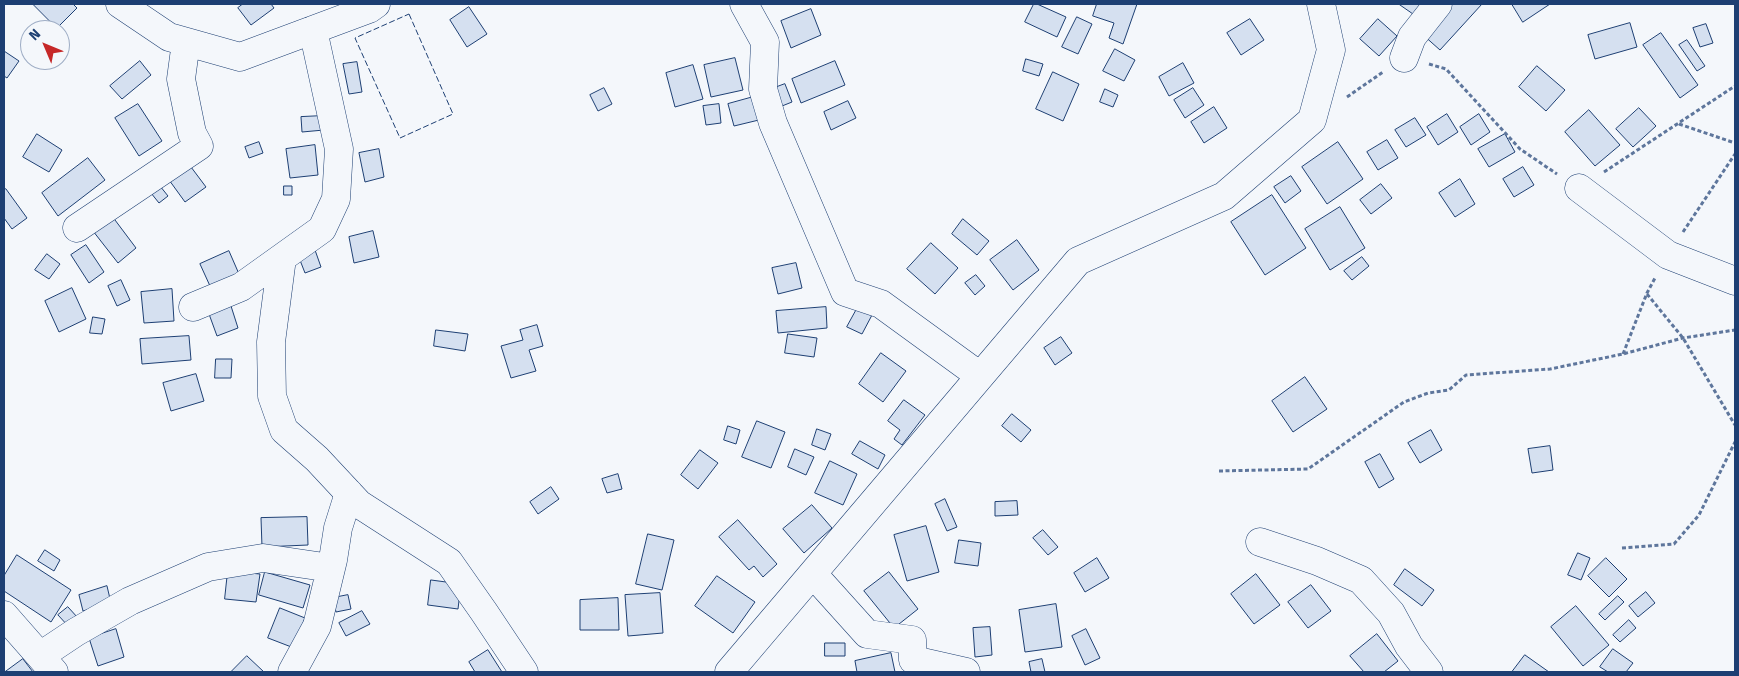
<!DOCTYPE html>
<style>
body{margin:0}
#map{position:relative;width:1739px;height:676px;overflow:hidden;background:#f4f7fb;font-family:"Fira Sans",sans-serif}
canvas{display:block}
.frame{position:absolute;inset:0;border:5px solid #1d3f73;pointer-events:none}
.north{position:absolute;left:20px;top:20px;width:50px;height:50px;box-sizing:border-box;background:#f4f7fb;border:1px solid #9eadc5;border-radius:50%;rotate:315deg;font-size:14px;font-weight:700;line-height:20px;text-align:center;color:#1d3f73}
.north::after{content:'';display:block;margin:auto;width:18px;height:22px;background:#c62828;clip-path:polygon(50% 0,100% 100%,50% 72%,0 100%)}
</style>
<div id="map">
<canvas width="1739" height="676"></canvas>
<div class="frame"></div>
<div class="north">N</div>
</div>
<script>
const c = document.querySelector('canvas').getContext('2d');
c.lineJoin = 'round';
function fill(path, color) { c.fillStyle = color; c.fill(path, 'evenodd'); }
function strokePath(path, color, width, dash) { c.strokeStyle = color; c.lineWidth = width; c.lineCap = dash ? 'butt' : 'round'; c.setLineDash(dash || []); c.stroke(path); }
const building = new Path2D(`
 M33 4H73L77 8 57 28Z
 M243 4H271L274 8 251 25 238 8Z
 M1034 4H1037L1066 17 1057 37 1025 22Z
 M1097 4H1137L1123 44 1109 38 1114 23 1093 16Z
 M1399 4H1427L1418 17Z
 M1450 4H1482L1440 50 1422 34Z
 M1512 4H1550L1523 22Z
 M469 7 487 34 467 47 450 20Z
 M811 9 821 35 791 48 781 21Z
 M1077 17 1092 24 1078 54 1062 47Z
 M1250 19 1264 40 1241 55 1227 33Z
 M1378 19 1397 36 1379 56 1360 39Z
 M1630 23 1637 47 1595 59 1588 35Z
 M1706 24 1713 43 1700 47 1693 28Z
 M1661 33 1698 85 1680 98 1643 45Z
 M1687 40 1705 66 1697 71 1679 45Z
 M1115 49 1135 60 1124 81 1103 71Z
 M4 51 19 61 7 78 4 76Z
 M735 58 743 90 711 97 704 65Z
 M1026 59 1043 64 1039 76 1023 71Z
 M140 61 151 75 122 99 110 86Z
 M835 61 845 85 801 103 792 79Z
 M357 62 362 92 349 94 343 64Z
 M1183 63 1194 83 1169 96 1159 77Z
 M693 65 703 99 675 107 666 73Z
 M1537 66 1565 90 1546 111 1519 87Z
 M1053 72 1079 84 1063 121 1036 109Z
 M785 84 792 102 777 108 769 90Z
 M604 88 612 104 598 111 590 95Z
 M1193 88 1204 105 1185 118 1174 100Z
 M1105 89 1118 95 1113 107 1100 102Z
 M757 96 763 119 734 126 728 104Z
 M848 101 856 118 831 130 824 112Z
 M138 104 162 141 139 156 115 118Z
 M719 104 721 123 706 125 703 106Z
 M1214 107 1227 128 1204 143 1191 122Z
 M1639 108 1656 126 1633 147 1616 129Z
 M1589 110 1620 145 1595 166 1565 132Z
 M1447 114 1458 132 1438 145 1427 127Z
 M1479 114 1490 132 1471 145 1460 127Z
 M322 116 324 130 302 132 301 117Z
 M1415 118 1426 135 1406 147 1395 130Z
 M37 134 62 150 49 172 23 157Z
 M1505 134 1515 152 1489 167 1478 149Z
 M1387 140 1398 158 1378 170 1367 152Z
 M259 142 263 153 249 158 245 147Z
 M1338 142 1363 179 1327 204 1302 167Z
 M315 145 318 175 290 178 286 149Z
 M379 149 384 177 365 182 359 153Z
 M88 158 105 180 58 216 42 193Z
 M185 159 206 187 185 202 164 173Z
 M1523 167 1534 185 1514 197 1503 179Z
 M1291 176 1301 191 1285 203 1274 187Z
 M1460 179 1475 204 1455 217 1439 193Z
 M156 181 168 196 159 203 147 188Z
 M1381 184 1392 198 1371 214 1360 200Z
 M284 186H292V195H284Z
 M6 189 27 218 12 229 4 218V190Z
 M1272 195 1306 248 1265 275 1231 222Z
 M1340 207 1365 248 1330 270 1305 229Z
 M112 216 136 248 118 263 93 231Z
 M963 219 989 241 977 255 952 234Z
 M373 231 379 257 354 263 349 237Z
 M1017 240 1039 270 1013 290 990 260Z
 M931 243 958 268 935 294 907 269Z
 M86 245 104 272 89 283 71 255Z
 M315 250 321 267 305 273 298 255Z
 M229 251 239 274 210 286 200 264Z
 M47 254 60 264 49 279 35 270Z
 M1362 257 1369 266 1352 280 1344 271Z
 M796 263 802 288 778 294 772 268Z
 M976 275 985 286 975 295 965 283Z
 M121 280 130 300 117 306 108 286Z
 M72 288 86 319 59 332 45 301Z
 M172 289 174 321 144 323 141 292Z
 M231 306 238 328 217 336 209 314Z
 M826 307 827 328 778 333 776 311Z
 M858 307 872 315 862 334 847 327Z
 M93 317 105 319 102 334 90 333Z
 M537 325 543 346 529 350 536 371 511 378 501 346 523 340 520 330Z
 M436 330 468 334 465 351 434 346Z
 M788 334 817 338 814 357 785 353Z
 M189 336 191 360 142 364 140 339Z
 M1061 337 1072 353 1055 365 1044 348Z
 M881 353 906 371 883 402 859 384Z
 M216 359H232L231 378H215Z
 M196 374 204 401 171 411 163 383Z
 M1305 377 1327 409 1293 432 1272 401Z
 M904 400 925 415 902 445 894 439 900 430 888 421Z
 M1012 414 1031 430 1021 442 1002 426Z
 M757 421 785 432 771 468 742 457Z
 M728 426 740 430 736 444 724 440Z
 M817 429 831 434 825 450 812 445Z
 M1431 430 1442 450 1420 463 1408 443Z
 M860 441 885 455 878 469 852 454Z
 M1550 446 1553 470 1532 473 1528 449Z
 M795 449 814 457 806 475 788 467Z
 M700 450 718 463 698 489 681 475Z
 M1380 454 1394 479 1379 488 1365 462Z
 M830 461 857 474 843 505 815 493Z
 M618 474 622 489 607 493 602 479Z
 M551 487 559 499 538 514 530 502Z
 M945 499 957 527 947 531 935 504Z
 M1017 501 1018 515 995 516V502Z
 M812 505 832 528 804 553 783 529Z
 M307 517 308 545 262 547 261 518Z
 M738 520 777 564 763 577 754 566 749 570 719 537Z
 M926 526 939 572 907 581 894 535Z
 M1043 530 1058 547 1048 555 1033 538Z
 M648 534 674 540 662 590 636 584Z
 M959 540 981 543 978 566 955 563Z
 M45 550 60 560 54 571 38 561Z
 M1578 553 1590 558 1581 580 1568 575Z
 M17 555 71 590 51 622 4 591V576Z
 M1097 558 1109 578 1085 592 1074 573Z
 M1606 558 1627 579 1609 597 1588 576Z
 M1405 569 1434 590 1422 606 1394 585Z
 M228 571 260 574 256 602 225 599Z
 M265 572 310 585 303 608 259 595Z
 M889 572 918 609 894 628 864 591Z
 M1256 574 1280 605 1254 624 1231 594Z
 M717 576 755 602 733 633 695 606Z
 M431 580 461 584 458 609 428 605Z
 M1311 585 1331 611 1308 628 1288 602Z
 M107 586 111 603 83 611 79 595Z
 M1646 592 1655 603 1638 617 1629 606Z
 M660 593 663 633 628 636 625 595Z
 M348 595 351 609 336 612 333 598Z
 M1618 596 1624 602 1605 620 1599 614Z
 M618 598 619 630H580V600Z
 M1056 604 1062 647 1025 652 1019 610Z
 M1576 606 1609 645 1583 666 1551 627Z
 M68 607 78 618 69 627 58 615Z
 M280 608 305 618 294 648 268 638Z
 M362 611 370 624 346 636 339 623Z
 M1629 620 1636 628 1620 642 1613 635Z
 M990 627 992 655 975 657 973 628Z
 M116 629 124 657 98 666 89 638Z
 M1086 629 1100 658 1085 665 1072 636Z
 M1377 634 1398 661 1384 672H1364L1350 656Z
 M825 643H845V656H825Z
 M1613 649 1633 663 1626 672H1608L1600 667Z
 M488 650 502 672H475L469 662Z
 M891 653 895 672H857L855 661Z
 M1525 655 1549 672H1512Z
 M247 656 264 672H231Z
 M23 659 33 672H5Z
 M1042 659 1045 672H1031L1029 662Z`);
fill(building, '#d5e0f0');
strokePath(building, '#1d3f73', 1);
const minor = new Path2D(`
 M120 4 169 37 240 57 369 9 376 4
 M744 4 765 42 763 89 773 123 845 292 881 304 980 376
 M1404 58 1412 37 1438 4
 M1579 188 1668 255 1735 281
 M77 228 199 146 192 133 181 79 186 42
 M282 258 271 342 272 396 284 430 317 459 359 504 449 562 484 612 524 672
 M193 307 241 287 322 229 336 199 339 149 313 30
 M1260 542 1317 561 1361 580 1391 613 1409 646 1429 672
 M813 574 867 634 912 640 913 660 966 672
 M4 615 54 672
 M40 656 76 632 130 601 208 567 263 558 331 568
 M292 672 317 626 333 560 338 528 349 493
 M729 672 1078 261 1224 196 1312 120 1331 50 1321 4`);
strokePath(minor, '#1d3f73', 29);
strokePath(new Path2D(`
 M1429 64 1446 69 1520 149 1557 174
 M1347 97 1383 72
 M1679 124 1735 143
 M1604 172 1735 86
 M1683 232 1735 154
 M1647 294 1683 338 1735 425
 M1623 354 1647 293 1655 278
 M1219 471 1308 469 1404 402 1428 393 1449 390 1466 375 1550 369 1623 354 1683 338 1735 330
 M1622 548 1674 544 1699 515 1735 442`), '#5e769c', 3, [4, 2.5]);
strokePath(minor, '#f4f7fb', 28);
strokePath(new Path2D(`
 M409 14 453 114 400 138 355 38Z`), '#1d3f73', 1, [6, 2.5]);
</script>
